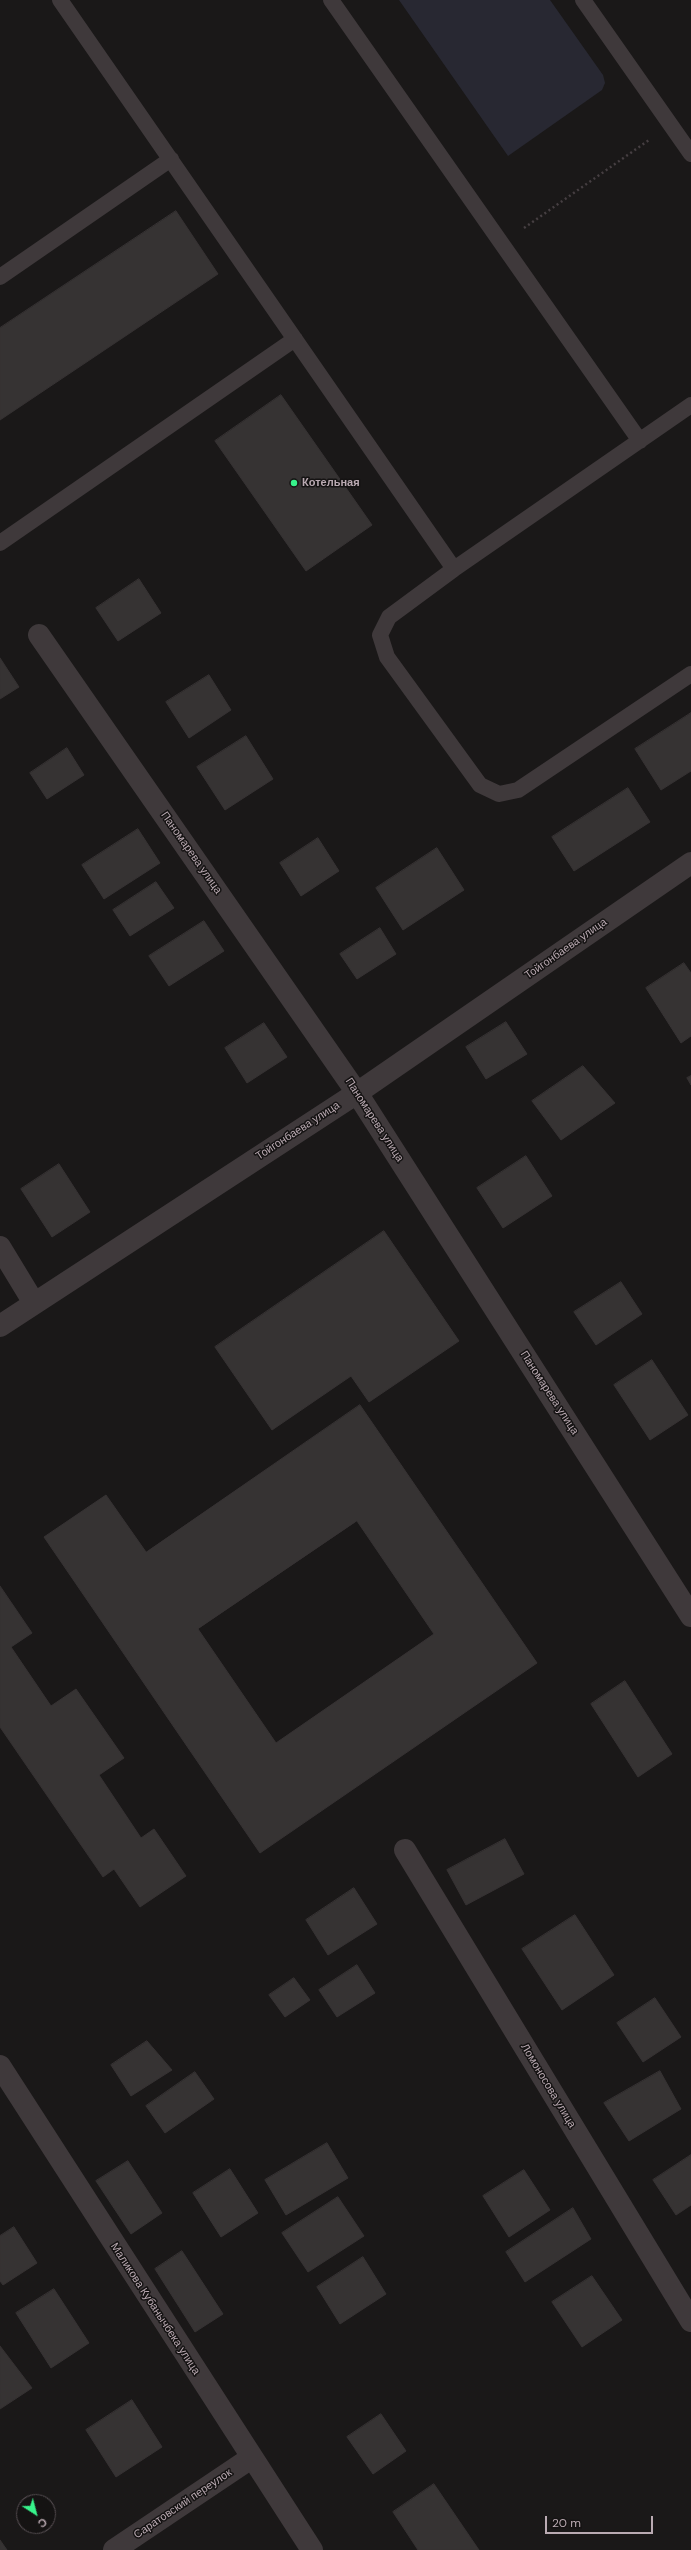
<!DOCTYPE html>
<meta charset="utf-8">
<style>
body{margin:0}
#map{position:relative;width:691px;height:2550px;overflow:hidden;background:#1a1818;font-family:"DM Sans",sans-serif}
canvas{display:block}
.north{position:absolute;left:16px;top:2494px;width:40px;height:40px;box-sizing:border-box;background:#151313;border:1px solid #574f53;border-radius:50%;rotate:144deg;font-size:11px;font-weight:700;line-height:16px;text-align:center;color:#baaab2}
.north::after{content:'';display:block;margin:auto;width:14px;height:18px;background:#37f38b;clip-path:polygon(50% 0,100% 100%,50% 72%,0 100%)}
.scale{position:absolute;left:545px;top:2516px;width:108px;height:18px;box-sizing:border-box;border:2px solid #baaab2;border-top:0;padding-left:5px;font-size:12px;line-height:14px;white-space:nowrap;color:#baaab2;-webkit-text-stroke:3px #151313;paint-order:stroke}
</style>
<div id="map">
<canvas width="691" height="2550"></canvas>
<div class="north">С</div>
<div class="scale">20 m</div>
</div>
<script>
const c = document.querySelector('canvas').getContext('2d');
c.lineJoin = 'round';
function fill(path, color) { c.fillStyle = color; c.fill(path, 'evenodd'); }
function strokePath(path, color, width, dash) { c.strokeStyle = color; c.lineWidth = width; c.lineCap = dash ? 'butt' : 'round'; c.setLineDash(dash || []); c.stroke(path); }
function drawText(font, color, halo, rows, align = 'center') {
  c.font = font + ' "DM Sans",sans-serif'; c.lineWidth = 3; c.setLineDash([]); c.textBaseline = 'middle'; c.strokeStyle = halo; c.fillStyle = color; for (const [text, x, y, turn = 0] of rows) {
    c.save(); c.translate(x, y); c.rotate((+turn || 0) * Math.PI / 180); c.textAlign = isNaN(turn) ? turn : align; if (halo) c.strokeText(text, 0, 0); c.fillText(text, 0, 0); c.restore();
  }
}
fill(new Path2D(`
 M399 0H550L603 75 605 83 602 90 508 156Z`), '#282832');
const building = new Path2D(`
 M176 211 218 274 0 420V328Z
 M281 395 372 525 306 571 215 441Z
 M139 579 161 613 118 641 96 608Z
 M0 658 19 687 0 699Z
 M209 675 231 710 189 738 166 702Z
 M691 713V771L661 790 635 749Z
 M246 736 273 779 225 810 197 767Z
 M67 748 84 775 47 799 30 773Z
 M628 788 650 822 574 871 552 837Z
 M138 829 160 863 104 899 82 865Z
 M318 838 339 871 301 896 280 863Z
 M437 848 464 890 403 930 376 888Z
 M156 882 174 908 130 936 113 910Z
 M204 921 224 951 169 986 149 956Z
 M380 928 396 954 357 979 340 954Z
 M684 963 691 973V1036L681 1043 646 988Z
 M506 1022 527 1054 486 1079 466 1047Z
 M264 1023 287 1057 247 1083 225 1048Z
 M583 1066 615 1103 561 1140 532 1101Z
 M691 1076V1085L687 1078Z
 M526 1156 552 1196 503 1228 477 1188Z
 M59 1164 90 1212 52 1237 21 1189Z
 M384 1231 459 1341 369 1402 351 1376 272 1430 215 1347Z
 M621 1282 642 1314 596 1345 574 1312Z
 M652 1360 688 1415 650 1440 614 1385Z
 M360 1405 537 1663 260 1853 44 1537 106 1495 146 1552ZM357 1521 434 1634 276 1743 198 1629Z
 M0 1586 32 1633 11 1647 51 1706 76 1689 124 1758 99 1775 141 1838 154 1829 186 1876 140 1907 114 1869 103 1877 0 1727Z
 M625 1681 672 1754 638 1777 591 1704Z
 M505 1839 524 1874 466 1905 447 1870Z
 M354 1888 377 1924 328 1955 306 1920Z
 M575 1915 614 1975 562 2010 522 1949Z
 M357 1965 375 1993 337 2017 319 1990Z
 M294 1978 310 2000 285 2017 269 1995Z
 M655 1998 681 2037 643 2062 617 2023Z
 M147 2041 172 2070 131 2096 111 2065Z
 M660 2071 681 2109 629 2141 604 2103Z
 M195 2072 214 2099 165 2133 146 2106Z
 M327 2143 348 2178 286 2215 265 2180Z
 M691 2155V2205L676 2215 653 2180Z
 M128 2161 162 2213 131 2234 96 2181Z
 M230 2169 258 2213 221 2237 193 2193Z
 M524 2170 550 2210 509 2237 483 2196Z
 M338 2197 364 2236 308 2272 282 2233Z
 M573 2208 591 2239 525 2282 506 2252Z
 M14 2227 37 2263 3 2285 0 2281V2236Z
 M182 2251 223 2314 195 2332 155 2269Z
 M363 2257 386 2294 340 2324 317 2287Z
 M592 2276 622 2320 582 2347 552 2302Z
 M54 2289 89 2343 51 2368 16 2313Z
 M0 2346 32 2388 0 2409Z
 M132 2400 162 2447 116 2477 86 2430Z
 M381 2414 406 2451 373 2474 347 2437Z
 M434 2484 479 2550H418L393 2512Z
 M0 2540 7 2550H0Z`);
fill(building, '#363333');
strokePath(building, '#363233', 1);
strokePath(new Path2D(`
 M524 228 649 140`), '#463f42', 2.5, [2, 3]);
strokePath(new Path2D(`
 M60 0 454 569
 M331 0 640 441
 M583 0 691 154
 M0 277 171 159
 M691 405 454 569 389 617 380 635 387 657 480 785 499 794 518 790 691 674
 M0 543 295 339`), '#3f393b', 16);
strokePath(new Path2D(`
 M39 635 357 1093 691 1616
 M0 1247 34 1303
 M0 1326 357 1093 691 863
 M405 1850 691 2321
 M0 2066 312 2550
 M114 2550 251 2458`), '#3f393b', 22);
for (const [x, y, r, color] of [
 [294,483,4,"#37f38b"]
]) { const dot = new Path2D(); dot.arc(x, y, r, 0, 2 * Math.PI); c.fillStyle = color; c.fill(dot); strokePath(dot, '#151313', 1.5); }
drawText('bold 11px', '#baaab2', '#151313', [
 ["Котельная",302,483]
], 'left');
drawText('11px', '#baaab2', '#151313', [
 ["Паномарева улица",191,853,55],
 ["Тойгонбаева улица",566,949,-35],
 ["Паномарева улица",374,1120,57],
 ["Тойгонбаева улица",298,1131,-33],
 ["Паномарева улица",549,1393,57],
 ["Ломоносова улица",548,2086,59],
 ["Маликова Кубанычбека улица",155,2309,57],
 ["Саратовский переулок",183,2504,-34]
]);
</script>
